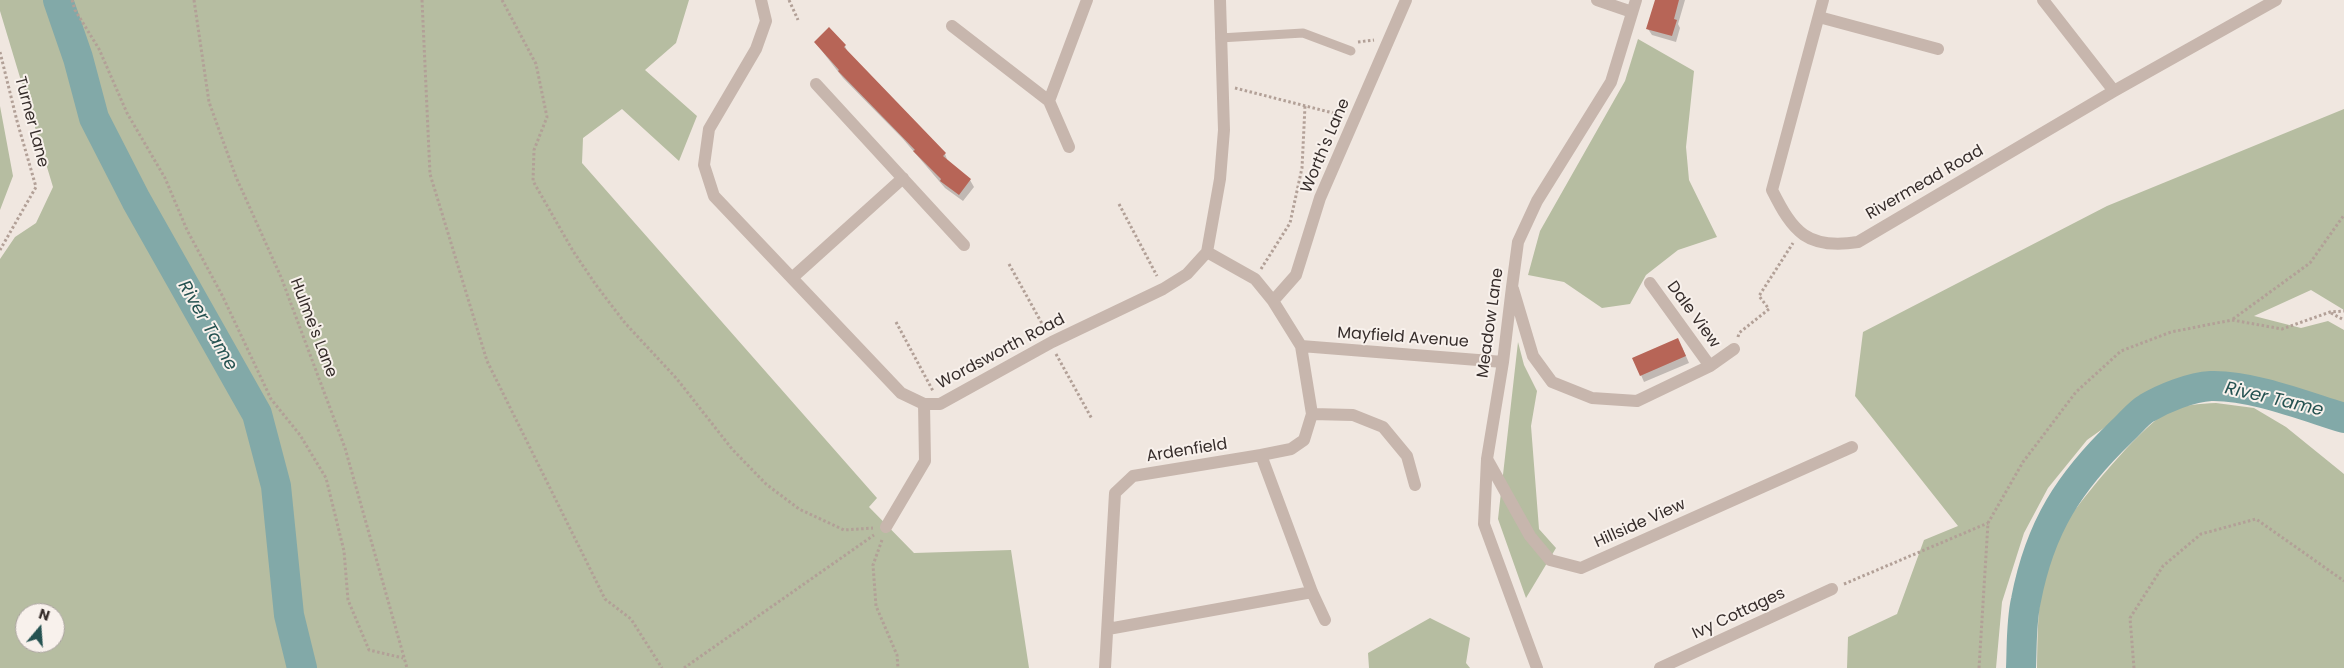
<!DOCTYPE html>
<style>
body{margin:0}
#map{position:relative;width:2344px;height:668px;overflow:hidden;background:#f0e7e0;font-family:Poppins,sans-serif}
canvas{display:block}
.north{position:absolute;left:15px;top:603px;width:50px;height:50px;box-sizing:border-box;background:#f8f1ec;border:1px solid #aaa39f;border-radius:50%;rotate:18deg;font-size:14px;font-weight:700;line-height:20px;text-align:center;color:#362d2b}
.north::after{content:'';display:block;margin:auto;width:18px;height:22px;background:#255251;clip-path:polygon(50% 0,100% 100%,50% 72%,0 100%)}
</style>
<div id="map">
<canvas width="2344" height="668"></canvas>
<div class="north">N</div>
</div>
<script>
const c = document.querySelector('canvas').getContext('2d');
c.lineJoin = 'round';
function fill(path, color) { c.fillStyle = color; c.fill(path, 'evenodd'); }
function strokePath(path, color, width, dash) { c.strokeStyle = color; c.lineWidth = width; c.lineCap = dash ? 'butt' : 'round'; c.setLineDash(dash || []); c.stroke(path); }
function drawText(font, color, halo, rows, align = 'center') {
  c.font = font + ' Poppins,sans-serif'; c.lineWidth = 4; c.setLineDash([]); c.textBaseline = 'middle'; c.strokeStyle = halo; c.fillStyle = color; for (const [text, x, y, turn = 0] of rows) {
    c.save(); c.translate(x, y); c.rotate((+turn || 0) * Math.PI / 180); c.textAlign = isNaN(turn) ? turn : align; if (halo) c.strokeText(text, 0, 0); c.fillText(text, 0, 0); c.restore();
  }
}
fill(new Path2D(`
 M0 0H689L676 43 645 70 697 116 679 161 622 109 583 138 582 163 877 498 869 507 914 553 1011 550 1029 668H0V259L15 237 36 223 53 187 0 11ZM25 613H55V643H25Z
 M1638 39 1694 71 1686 147 1689 180 1717 237 1678 250 1646 275 1630 304 1602 308 1564 282 1528 275 1540 231 1625 81Z
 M0 106 13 176 0 210Z
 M2344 109V310L2311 290 2254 316 2301 328 2328 321 2344 330V410L2249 383 2210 376 2177 382 2139 403 2087 440 2048 488 2024 533 2002 602 1996 668H1847L1848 637 1897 614 1924 540 1958 526 1855 396 1863 332 2107 206Z
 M1518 342 1524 365 1537 391 1531 426 1539 529 1556 548 1526 598 1498 519Z
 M2216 403 2254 408 2286 427 2344 474V668H2037C2038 626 2037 580 2055 540 2067 515 2144 422 2168 412 2184 404 2199 404 2216 403Z
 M1430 618 1470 638 1466 663 1470 668H1369L1368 653Z`), '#b6bda1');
fill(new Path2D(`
 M1656 0H1685L1678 24 1680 28 1676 42 1652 35 1648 29Z
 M815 42 845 46 848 53 945 154 948 162 970 180 974 187 963 201 945 188 903 139 843 78Z
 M1682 347 1689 363 1644 382 1641 375Z`), '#0003');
strokePath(new Path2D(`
 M58 0 78 58 94 118 136 200 257 414 276 486 289 615 302 668
 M2021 668C2022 646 2021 622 2026 600 2040 527 2069 482 2122 431 2130 424 2138 413 2147 408 2164 398 2191 387 2211 386 2252 385 2305 406 2344 418`), '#82a9a8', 30);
fill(new Path2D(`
 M1655 0H1679L1674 19 1677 20 1672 36 1646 29Z
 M829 27 846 45 844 47 946 153 943 156 971 179 959 195 940 181 941 179 913 151 915 150 838 71 839 70 814 42Z
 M1678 338 1686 356 1640 376 1632 358Z`), '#b76557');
strokePath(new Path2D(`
 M72 0 75 10 99 49 127 113 165 178 187 230 223 297 271 399 300 435 326 478 344 551 348 600 369 650 403 658
 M194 0 209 102 236 177 281 277 345 448 407 668
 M422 0 430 174 487 361 605 599 631 619 662 668
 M502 0 536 64 547 117 534 150 533 181 573 251 596 285 625 323 677 379 732 449 766 484 799 509 844 530 873 528
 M789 0 798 20
 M1358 42 1374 40
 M0 52 17 121 36 187 0 250
 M1235 88 1341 115
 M1119 204 1157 276
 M1009 264 1045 329
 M1261 269 1290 223 1302 168 1305 106
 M2331 313 2344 320
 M2233 319 2310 263 2344 215
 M896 322 933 391
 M1738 337 1739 333 1769 309 1759 296 1793 243
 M1056 354 1092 419
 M882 540 873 565 876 606 897 655 898 668
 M1844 584 1988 523
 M684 668 874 535
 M1979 668 1988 523 2023 462 2076 392 2121 351 2171 332 2232 320 2282 329 2330 312 2344 311
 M2134 668 2130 618 2163 566 2201 534 2256 519 2344 581`), '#b2a097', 3, [2.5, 2.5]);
strokePath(new Path2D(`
 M1220 38 1303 33 1351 51`), '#c7b6ad', 9);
strokePath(new Path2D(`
 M761 0 766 21 756 49 709 129 704 165 714 196 901 393 924 404H940L1052 342 1163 289 1187 274 1207 252 1220 179 1224 130 1220 0
 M1597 0 1632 12
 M1823 0 1772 190C1793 232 1807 250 1858 242L2114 91 2276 0
 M2043 0 2114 91
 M1819 17 1938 49
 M952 26 1049 101 1069 147
 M816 84 964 245
 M1049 101 1087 0
 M1207 252 1255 279 1273 301 1301 346 1312 414 1304 440 1291 449 1261 455
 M792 278 903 178
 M1650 283 1710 366
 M1513 289 1533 356 1552 382 1592 398 1637 401 1710 366 1734 349
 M1273 301 1296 275 1320 198 1406 0
 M1301 346 1503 362
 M1312 414 1353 415 1383 427 1407 456 1415 485
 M1487 459 1530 536 1550 560 1581 568 1852 447
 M886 527 925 461 924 404
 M1108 629 1312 592
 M1105 668 1115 493 1133 476 1261 455 1312 592 1325 620
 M1537 668 1484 524 1487 459 1503 362 1512 287 1518 242 1537 201 1611 82 1636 0
 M1660 668 1832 589`), '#c7b6ad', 12);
drawText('16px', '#362d2b', '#f8f1ec', [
 ["Turner Lane",31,122,75],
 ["Worth's Lane",1326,146,-67],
 ["Rivermead Road",1925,183,-30],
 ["Dale View",1693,315,54],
 ["Meadow Lane",1491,323,-82],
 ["Hulme's Lane",313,328,69],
 ["Mayfield Avenue",1403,338,4],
 ["Wordsworth Road",1001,352,-28],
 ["Ardenfield",1187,451,-9],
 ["Hillside View",1640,524,-24],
 ["Ivy Cottages",1739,614,-25]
]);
drawText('italic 18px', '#255251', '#f8f1ec', [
 ["River Tame",207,326,60],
 ["River Tame",2274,400,13]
]);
</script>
